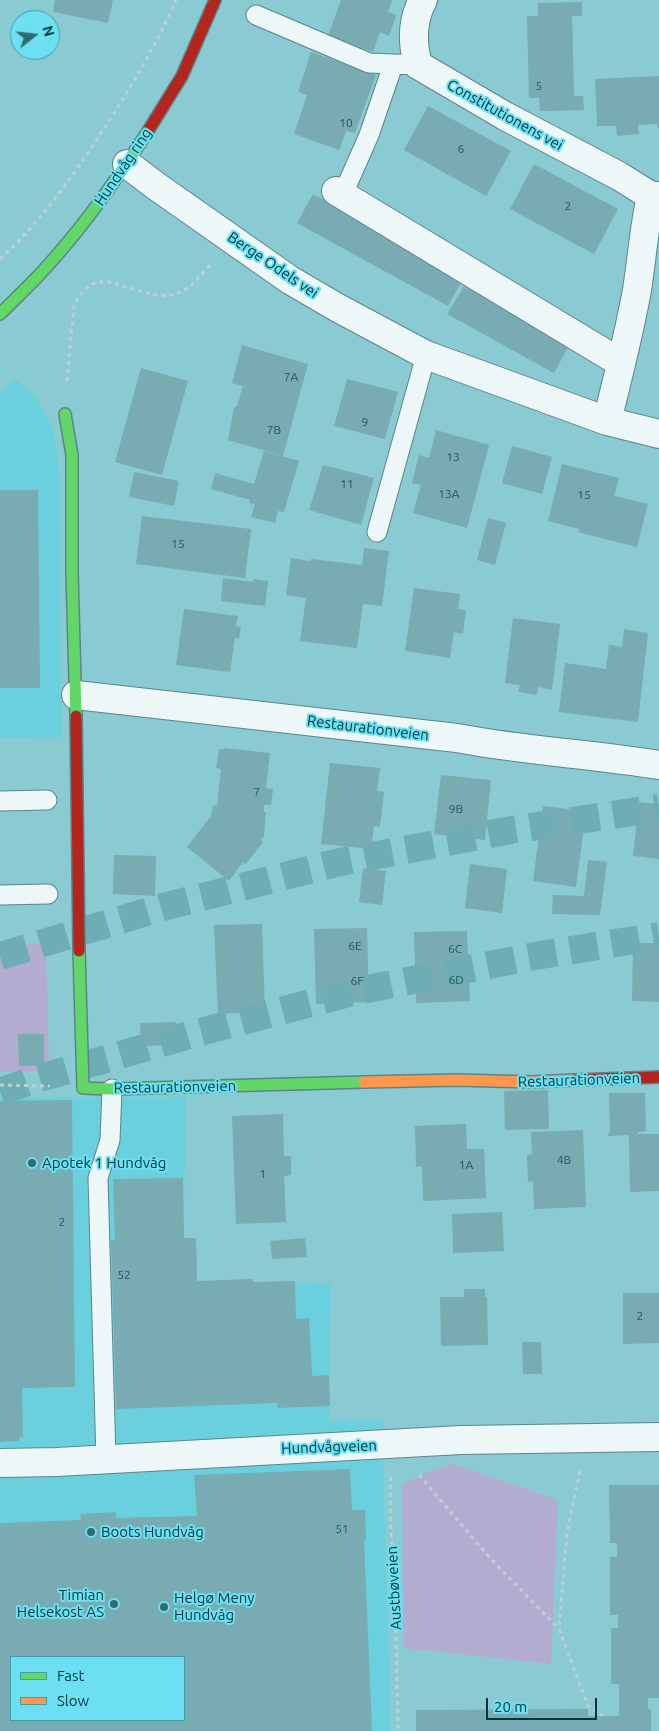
<!DOCTYPE html>
<meta charset="utf-8">
<style>
body{margin:0}
#map{position:relative;width:659px;height:1731px;overflow:hidden;background:#8acad2;font-family:Ubuntu,sans-serif}
canvas{display:block}
.legend{position:absolute;left:10px;top:1656px;width:175px;height:65px;box-sizing:border-box;background:#6ce0f0;border:1px solid #419da9;margin:0;padding:6px 9px;list-style:none;font-size:15px;color:#01383f}
.legend li{display:flex;align-items:center;gap:10px;height:25px}
.legend b{width:25px;border:1px solid #419da9}
.north{position:absolute;left:10px;top:10px;width:50px;height:50px;box-sizing:border-box;background:#6ce0f0;border:1px solid #419da9;border-radius:50%;rotate:74deg;font-size:14px;font-weight:700;line-height:20px;text-align:center;color:#01383f}
.north::after{content:'';display:block;margin:auto;width:18px;height:22px;background:#316b72;clip-path:polygon(50% 0,100% 100%,50% 72%,0 100%)}
.scale{position:absolute;left:486px;top:1698px;width:111px;height:22px;box-sizing:border-box;border:2px solid #01383f;border-top:0;padding-left:6px;font-size:15px;line-height:18px;white-space:nowrap;color:#01383f;-webkit-text-stroke:4px #6ce0f0;paint-order:stroke}
</style>
<div id="map">
<canvas width="659" height="1731"></canvas>
<ul class="legend">
<li><b style="height:6px;background:#63d668"></b>Fast</li>
<li><b style="height:6px;background:#ff974d"></b>Slow</li>
</ul>
<div class="north">N</div>
<div class="scale">20 m</div>
</div>
<script>
const c = document.querySelector('canvas').getContext('2d');
c.lineJoin = 'round';
function fill(path, color) { c.fillStyle = color; c.fill(path, 'evenodd'); }
function strokePath(path, color, width, dash) { c.strokeStyle = color; c.lineWidth = width; c.lineCap = dash ? 'butt' : 'round'; c.setLineDash(dash || []); c.stroke(path); }
function drawText(font, color, halo, rows, align = 'center') {
  c.font = font + ' Ubuntu,sans-serif'; c.lineWidth = 4; c.setLineDash([]); c.textBaseline = 'middle'; c.strokeStyle = halo; c.fillStyle = color; for (const [text, x, y, turn = 0] of rows) {
    c.save(); c.translate(x, y); c.rotate((+turn || 0) * Math.PI / 180); c.textAlign = isNaN(turn) ? turn : align; if (halo) c.strokeText(text, 0, 0); c.fillText(text, 0, 0); c.restore();
  }
}
fill(new Path2D(`
 M15 379 35 395 54 431 60 480 61 737 0 738V392Z
 M186 1097 183 1289 331 1283 329 1421 382 1420 391 1731H0V1098ZM11 1657H184V1720H11Z`), '#6ad0de');
fill(new Path2D(`
 M46 944 49 1071 0 1072V945Z
 M450 1463 558 1500 551 1664 404 1648 402 1484Z`), '#b2acd1');
fill(new Path2D(`
 M55 0H113L108 23 53 12Z
 M341 0H392L388 12 396 15 389 36 380 32 373 52 328 36Z
 M582 2V16H572L574 96H583L584 110 540 111 539 98H529L527 16H538V3Z
 M311 52 376 75 355 133 346 131 339 150 294 134 307 95 298 92Z
 M659 76V128H658L657 124 638 125 639 134 617 136 616 126H597L595 79Z
 M428 106 511 151 486 196 404 150Z
 M534 164 618 209 594 254 510 209Z
 M313 194 464 277 448 306 297 223Z
 M464 286 570 344 554 373 447 314Z
 M242 345 308 364 283 456 228 440 234 408 237 406 243 386 232 383Z
 M141 368 188 381 162 475 115 462Z
 M347 379 398 392 385 439 334 426Z
 M436 430 489 445 467 528 413 513 421 485 412 483 419 455 429 458Z
 M512 446 552 457 542 494 502 483Z
 M264 451 299 461 284 512 278 511 275 523 251 517 255 504 249 503 250 500 211 489 215 473 254 484Z
 M562 464 619 478 614 496 648 504 637 547 578 532 579 529 548 521Z
 M323 465 374 478 361 525 309 510Z
 M134 472 179 481 174 506 129 497Z
 M0 490H38L40 688H0Z
 M142 516 251 529 245 578 136 564Z
 M488 518 506 523 495 565 477 560Z
 M364 548 389 551 382 606 363 604 357 648 300 641 306 598 286 595 291 558 310 561 311 559 362 565Z
 M223 578 253 582V579L268 581 265 606 221 601Z
 M414 588 460 594 458 609 466 610 463 634 454 632 450 658 405 651Z
 M184 609 238 616 236 626 241 627 239 639 235 638 230 672 176 665Z
 M513 618 560 624 552 690 538 687 537 695 518 692 520 685 505 683Z
 M624 629 648 633 638 722 559 712 565 663 606 669 609 645 622 647Z
 M224 748 270 753 266 788 273 789 271 805H264V812H266L264 836 261 840 263 842 246 864 243 862 229 881 187 847 211 816 213 805 217 806 221 769 216 768 219 749H224Z
 M330 763 380 768 377 791 384 792 380 827 374 826 371 849 321 844Z
 M441 775 491 780 485 840 434 834Z
 M639 802 659 804V859L633 856Z
 M543 806 586 811 576 887 533 881Z
 M114 855 156 856 155 896 113 894Z
 M588 860 607 862 600 915 552 914 553 895 584 896Z
 M470 864 507 869 502 913 465 908Z
 M363 868 386 871 382 905 359 902Z
 M262 924 265 1012 218 1014 214 925Z
 M367 928 369 1002 316 1004 314 929Z
 M467 931 470 1001 416 1003 414 932Z
 M633 943H659V1002L632 1001Z
 M176 1022 177 1045 141 1046 140 1023Z
 M18 1034H44V1065L19 1066Z
 M548 1090 549 1129 505 1130 504 1091Z
 M609 1093H645L646 1131 638 1132V1134H659V1191L630 1192 629 1135 608 1136 610 1131Z
 M72 1100 75 1387 22 1388 23 1437H20L19 1441 0 1442V1101Z
 M283 1114 284 1156H291V1175L284 1176 286 1222 236 1224 232 1116Z
 M466 1124 467 1149H484L486 1198 423 1201 422 1166 416 1167 415 1126Z
 M583 1130 586 1207 534 1209 533 1181 528 1182 527 1155 532 1154 531 1132Z
 M183 1178 184 1238H196L197 1281 253 1279V1282L295 1281 296 1319 309 1318 312 1376 329 1375 330 1406 277 1408V1403L116 1409 111 1240H115L113 1179Z
 M502 1212 504 1251 453 1253 452 1214Z
 M305 1238 307 1257 272 1259 270 1241Z
 M464 1289H485V1297H487L488 1345 441 1346 440 1297H464Z
 M623 1293H659V1343L623 1344Z
 M522 1342H541L542 1374H523Z
 M350 1469 352 1510H365L366 1540H364L372 1731H0V1523L81 1520 80 1514 116 1512V1518L197 1516 194 1475ZM11 1657H184V1720H11Z
 M609 1485H659V1698H648V1709H651V1731H416V1710L588 1709V1716H619V1684H611V1628H618V1615H610V1557H617V1543H610Z`), '#79abb2');
strokePath(new Path2D(`
 M0 956 163 907 340 862 511 830 659 808
 M0 1092 33 1080 200 1032 357 991 535 956 659 936`), '#6fadb5', 28, [28, 14]);
const lane = new Path2D(`
 M256 15 369 63 418 65
 M343 194 369 135 393 65
 M377 532 426 355
 M0 801 47 800
 M0 895 48 894
 M106 1459 98 1178 110 1140 112 1089`);
const street = new Path2D(`
 M423 0C412 20 412 43 418 65L505 116 619 176 651 196
 M127 164 156 186 290 280 338 308 426 355 607 421 659 434
 M336 191 621 363
 M607 421C618 377 629 334 637 290 642 258 644 227 651 196H659
 M76 695 457 738C524 751 592 754 659 765
 M0 1463 57 1462 461 1440 659 1437`);
const fast = new Path2D(`
 M0 314C14 300 28 287 41 273 81 230 116 181 148 131
 M65 414 72 455V573L76 716
 M79 951 83 1088 112 1089 364 1082`);
const slow = new Path2D(`
 M364 1082 457 1080 531 1082 575 1080`);
const jam = new Path2D(`
 M148 131 182 76 215 0
 M76 716 79 951
 M575 1080 659 1077`);
strokePath(lane, '#5c858a', 21);
strokePath(street, '#5c858a', 30);
strokePath(fast, '#5c858a', 14);
strokePath(slow, '#5c858a', 14);
strokePath(jam, '#5c858a', 14);
strokePath(new Path2D(`
 M0 259C42 221 74 174 105 127 132 86 156 45 176 0
 M67 381 74 305 83 291 92 284 105 281 151 294 167 296 178 293 190 287 210 265
 M0 1085 50 1086
 M580 1471 567 1533 559 1629 588 1706 603 1716
 M419 1475 490 1558 559 1629
 M391 1477V1527L396 1628 398 1731`), '#bbd0d3', 3, [4, 4]);
strokePath(lane, '#edf7f8', 19);
strokePath(street, '#edf7f8', 28);
strokePath(fast, '#63d668', 11);
strokePath(slow, '#ff974d', 11);
strokePath(jam, '#b3261e', 11);
for (const [x, y, r, color] of [
 [32,1163,5,"#316b72"],
 [91,1532,5,"#316b72"],
 [114,1604,5,"#316b72"],
 [164,1607,5,"#316b72"]
]) { const dot = new Path2D(); dot.arc(x, y, r, 0, 2 * Math.PI); c.fillStyle = color; c.fill(dot); strokePath(dot, '#6ce0f0', 2); }
drawText('12px', '#1f555c', null, [
 ["5",539,86],
 ["10",346,123],
 ["6",461,149],
 ["2",568,206],
 ["7A",291,377],
 ["9",365,422],
 ["7B",274,430],
 ["13",453,457],
 ["11",347,484],
 ["13A",449,494],
 ["15",584,495],
 ["15",178,544],
 ["7",257,792],
 ["9B",456,809],
 ["6E",355,946],
 ["6C",455,949],
 ["6D",456,980],
 ["6F",357,981],
 ["4B",564,1160],
 ["1A",466,1165],
 ["1",263,1174],
 ["2",62,1222],
 ["52",124,1275],
 ["2",640,1316],
 ["51",342,1529]
]);
drawText('15px', '#01383f', '#6ce0f0', [
 ["Constitutionens vei",505,115,29],
 ["Hundvåg ring",123,167,-56],
 ["Berge Odels vei",273,265,34],
 ["Restaurationveien",368,728,7],
 ["Restaurationveien",579,1080,-2],
 ["Restaurationveien",175,1087,-1],
 ["Hundvågveien",329,1447,-2],
 ["Austbøveien",394,1588,-93]
]);
drawText('15px', '#01383f', '#6ce0f0', [
 ["Apotek 1 Hundvåg",42,1163],
 ["Boots Hundvåg",101,1532],
 ["Timian",104,1595,"right"],
 ["Helsekost AS",104,1612,"right"],
 ["Helgø Meny",174,1598],
 ["Hundvåg",174,1615]
], 'left');
</script>
